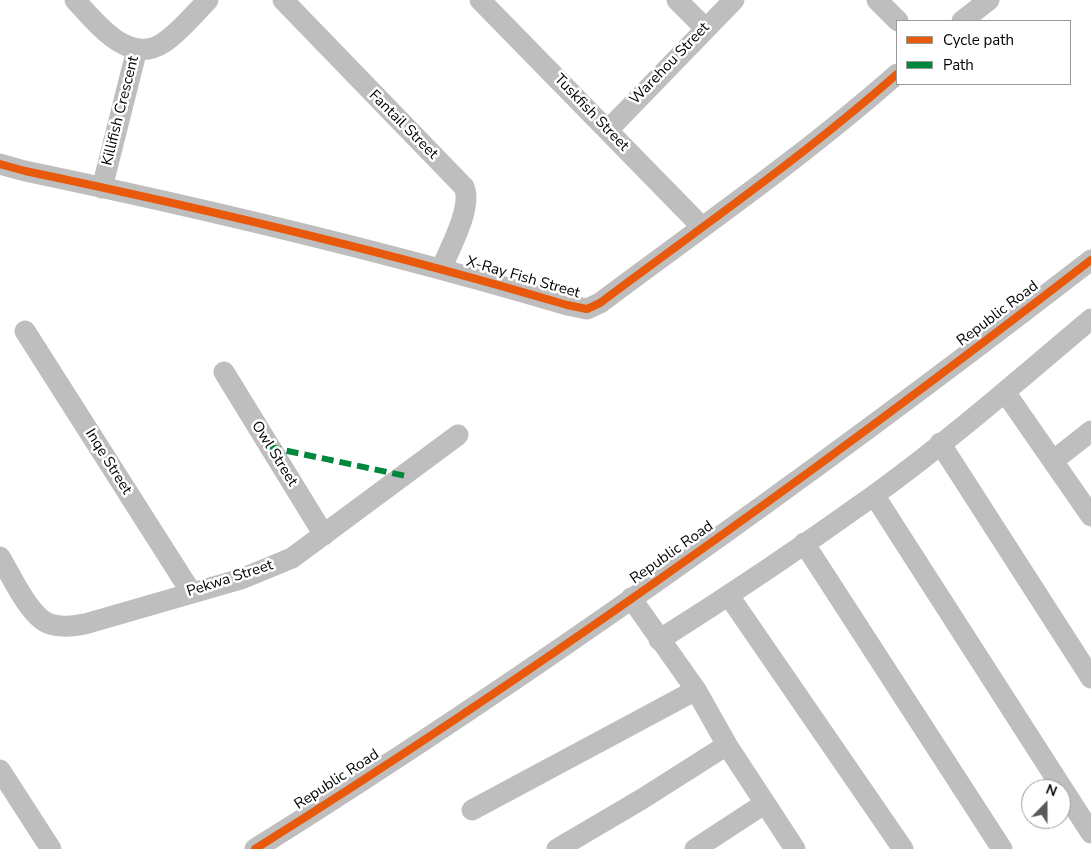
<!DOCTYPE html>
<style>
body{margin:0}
#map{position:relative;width:1091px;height:849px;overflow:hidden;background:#fff;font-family:"Nunito Sans",sans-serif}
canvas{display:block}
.legend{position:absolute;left:896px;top:20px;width:175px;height:65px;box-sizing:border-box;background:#fff;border:1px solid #999;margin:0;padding:6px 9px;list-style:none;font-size:15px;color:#000}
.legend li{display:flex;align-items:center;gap:10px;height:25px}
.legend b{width:25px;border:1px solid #999}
.north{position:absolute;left:1021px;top:779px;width:50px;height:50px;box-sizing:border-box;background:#fff;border:1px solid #999;border-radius:50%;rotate:22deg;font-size:14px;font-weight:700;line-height:20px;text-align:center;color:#000}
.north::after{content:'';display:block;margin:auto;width:18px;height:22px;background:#595959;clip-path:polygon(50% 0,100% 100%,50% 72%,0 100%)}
</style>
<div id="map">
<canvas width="1091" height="849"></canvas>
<ul class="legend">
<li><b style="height:6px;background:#e8590c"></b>Cycle path</li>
<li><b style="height:6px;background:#00873e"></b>Path</li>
</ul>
<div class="north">N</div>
</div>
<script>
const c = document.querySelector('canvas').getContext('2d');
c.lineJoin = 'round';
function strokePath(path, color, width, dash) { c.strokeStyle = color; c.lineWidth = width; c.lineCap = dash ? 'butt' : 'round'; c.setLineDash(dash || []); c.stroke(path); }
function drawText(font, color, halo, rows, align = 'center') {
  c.font = font + ' "Nunito Sans",sans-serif'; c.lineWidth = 5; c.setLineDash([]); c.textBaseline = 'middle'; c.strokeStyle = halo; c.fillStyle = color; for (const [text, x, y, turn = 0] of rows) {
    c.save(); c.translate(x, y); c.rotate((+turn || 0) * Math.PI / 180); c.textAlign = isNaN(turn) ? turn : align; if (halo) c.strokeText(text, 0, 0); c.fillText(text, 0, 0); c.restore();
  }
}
strokePath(new Path2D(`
 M75 0C96 22 128 66 163 43 180 32 194 14 208 0
 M283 0 464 187C473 207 449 250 441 269
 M480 0 701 226
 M677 0 705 28
 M877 0 898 21
 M962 21 989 0
 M608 130 734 0
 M0 164 25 171C207 209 388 252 567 305L587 309 600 303C700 228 803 157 897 74
 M102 188 137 49
 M25 331 191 592
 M224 372 324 535
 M1005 392 1091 516
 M940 443 1091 678
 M1053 461 1091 431
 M874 495 1091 833
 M804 543 1002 849
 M0 557C11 575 30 618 50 624 62 628 73 626 85 624L241 579 292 558 458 435
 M729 596 903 849
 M631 598 696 690 727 745 795 849
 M659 640C732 594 803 546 873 496 949 441 1020 379 1091 319
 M0 770 51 849
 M472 810 696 690
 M255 849C544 668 822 468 1091 260
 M557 849 642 799 727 745
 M695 849 764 804`), '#bebebe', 21);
strokePath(new Path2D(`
 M269 447 406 476`), '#00873e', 6, [12, 6]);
strokePath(new Path2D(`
 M0 164 25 171C207 209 388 252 567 305L587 309 600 303C700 228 803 157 897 74
 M255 849C544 668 822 468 1091 260`), '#e8590c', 8);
drawText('15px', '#000', '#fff', [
 ["Warehou Street",670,64,-46],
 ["Killifish Crescent",121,111,-76],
 ["Tuskfish Street",591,113,46],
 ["Fantail Street",403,125,45],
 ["X-Ray Fish Street",523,278,16],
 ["Republic Road",998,314,-37],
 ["Owl Street",274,454,58],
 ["Inqe Street",108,462,58],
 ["Republic Road",672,553,-35],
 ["Pekwa Street",230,579,-18],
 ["Republic Road",337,780,-33]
]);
</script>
